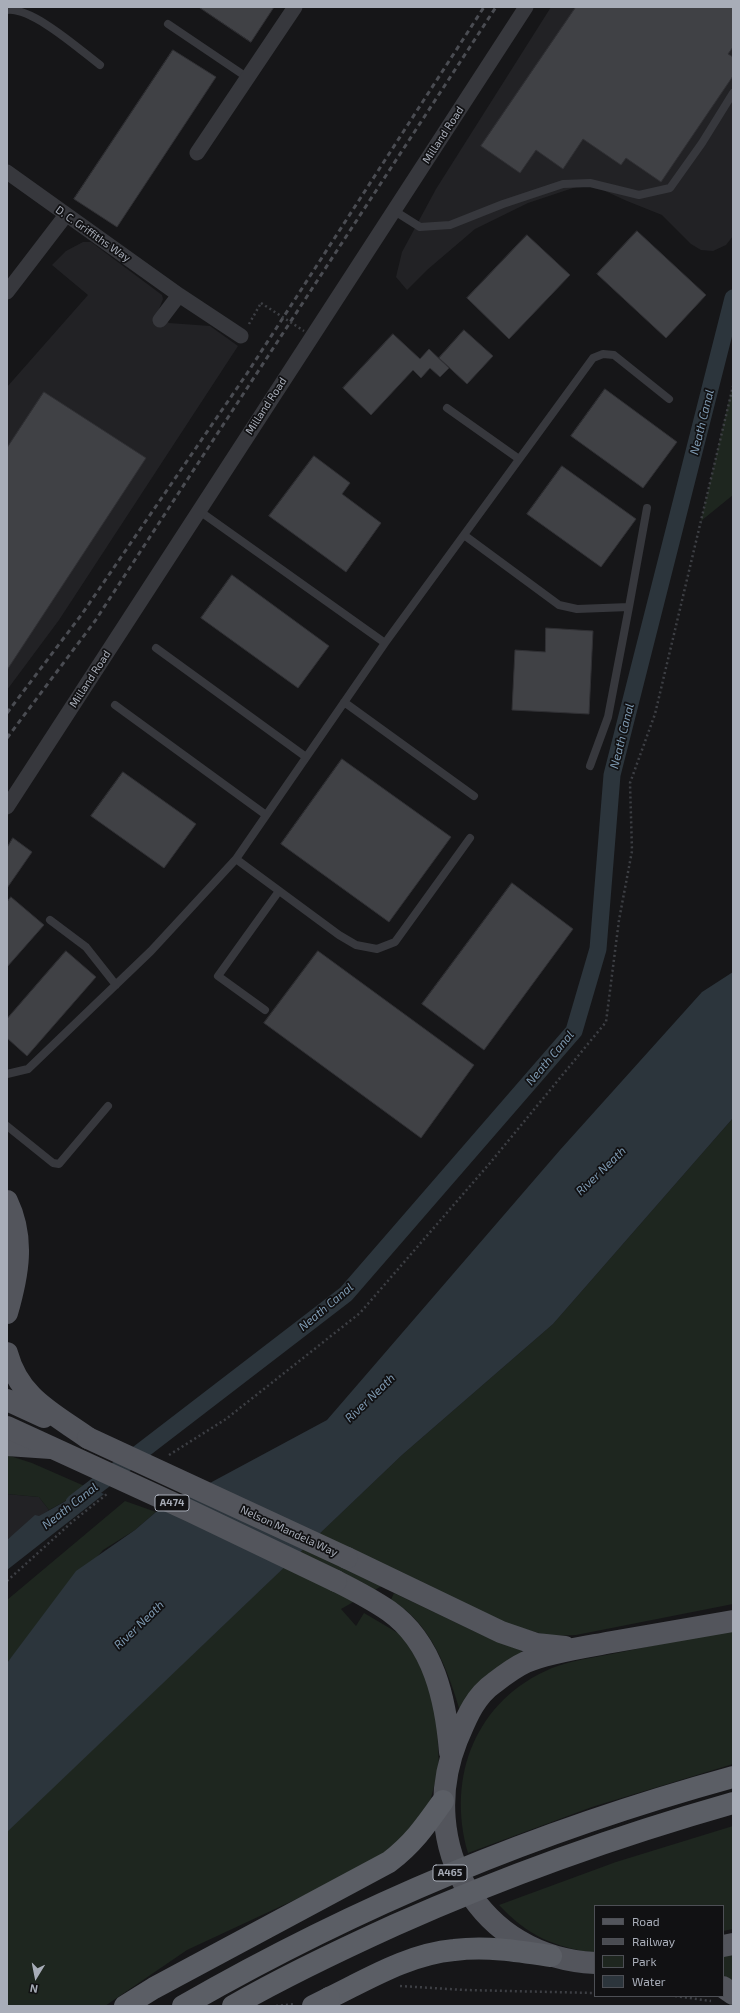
<!DOCTYPE html>
<style>
body{margin:0}
#map{position:relative;width:740px;height:2013px;overflow:hidden;background:#161618;font-family:"Exo 2",sans-serif}
canvas{display:block}
.frame{position:absolute;inset:0;border:8px solid #a8adb8;pointer-events:none}
.legend{position:absolute;left:594px;top:1905px;width:130px;height:92px;box-sizing:border-box;background:#111113;border:1px solid #4d4f55;margin:0;padding:5px 7px;list-style:none;font-size:12px;color:#a8adb8}
.legend li{display:flex;align-items:center;gap:8px;height:20px}
.legend b{width:20px;border:1px solid #4d4f55}
.north{position:absolute;left:16px;top:1957px;width:40px;height:40px;-webkit-text-stroke:3px #111113;paint-order:stroke;rotate:190deg;font-size:11px;font-weight:700;line-height:16px;text-align:center;color:#a8adb8}
.north::after{content:'';display:block;margin:auto;width:14px;height:18px;background:#a8adb8;clip-path:polygon(50% 0,100% 100%,50% 72%,0 100%)}
</style>
<div id="map">
<canvas width="740" height="2013"></canvas>
<div class="frame"></div>
<ul class="legend">
<li><b style="height:5px;background:#53555c"></b>Road</li>
<li><b style="height:5px;background:#4a4c52"></b>Railway</li>
<li><b style="height:11px;background:#1e261f"></b>Park</li>
<li><b style="height:11px;background:#2c353c"></b>Water</li>
</ul>
<div class="north">N</div>
</div>
<script>
const c = document.querySelector('canvas').getContext('2d');
c.lineJoin = 'round';
function fill(path, color) { c.fillStyle = color; c.fill(path, 'evenodd'); }
function strokePath(path, color, width, dash) { c.strokeStyle = color; c.lineWidth = width; c.lineCap = dash ? 'butt' : 'round'; c.setLineDash(dash || []); c.stroke(path); }
function drawText(font, color, halo, rows, align = 'center') {
  c.font = font + ' "Exo 2",sans-serif'; c.lineWidth = 3.5; c.setLineDash([]); c.textBaseline = 'middle'; c.strokeStyle = halo; c.fillStyle = color; for (const [text, x, y, turn = 0] of rows) {
    c.save(); c.translate(x, y); c.rotate((+turn || 0) * Math.PI / 180); c.textAlign = isNaN(turn) ? turn : align; if (halo) c.strokeText(text, 0, 0); c.fillText(text, 0, 0); c.restore();
  }
}
fill(new Path2D(`
 M551 7H733V236L726 245 713 251 701 250 691 244 662 215 627 201 594 186 576 187 528 203 475 229 427 270 407 290 396 277 402 252 436 189Z
 M83 242H91L162 295 163 299 157 314 169 323 210 326 238 346 59 620 7 690V387L88 295 52 265 66 251Z
 M7 1494 39 1497 49 1510 7 1540Z`), '#222225');
fill(new Path2D(`
 M733 386V495L701 521 728 404Z
 M733 1118V1604L576 1635 550 1636 510 1625 403 1574 341 1609 356 1626 364 1613 403 1636 424 1667 436 1702 439 1767 430 1802 412 1833 363 1868 187 1950 105 2006H7V1831L402 1455 553 1324Z
 M7 1455 32 1463 89 1488 49 1510 39 1497 7 1494Z
 M125 1501 156 1512 135 1530 103 1550 7 1663V1600Z
 M394 1593 480 1634 520 1650 524 1654 460 1711C447 1668 431 1623 391 1600Z
 M733 1629V1764L592 1807 468 1853C446 1776 476 1700 552 1668 573 1660 596 1657 617 1653 656 1645 694 1637 733 1629Z
 M733 1826V1929L723 1931V1906H595V1953C554 1947 528 1936 499 1905L616 1862Z
 M733 1951V1981L723 1975V1953Z`), '#1e261f');
fill(new Path2D(`
 M733 972V1118L553 1324 402 1455 7 1832V1663L76 1571 135 1530 156 1512 327 1420 560 1150 702 992Z
 M89 1488 104 1494 7 1570V1540L35 1515 39 1516Z`), '#2c353c');
strokePath(new Path2D(`
 M74 1503 346 1294 574 1031 598 949 612 775 733 298`), '#2c353c', 17);
const building = new Path2D(`
 M199 7H274L251 42Z
 M576 7H733V47L728 54 733 57V76L661 182 626 158 621 165 583 139 563 169 536 150 520 173 481 146Z
 M173 50 216 77 117 227 74 199Z
 M637 231 706 295 666 338 597 274Z
 M527 235 570 275 509 339 467 298Z
 M464 330 493 356 467 384 439 358Z
 M393 334 420 359 429 349 449 368 440 377 430 368 421 378 413 370 371 415 343 388Z
 M605 389 677 442 643 488 571 436Z
 M44 392 146 458 7 670V448Z
 M314 456 350 483 342 494 381 523 346 572 269 516Z
 M562 466 636 519 601 567 527 514Z
 M232 575 329 646 298 688 201 618Z
 M546 628 593 631 589 714 512 710 515 650 545 652Z
 M342 759 451 837 389 922 281 844Z
 M123 772 196 824 164 868 91 816Z
 M13 838 32 852 7 888V848Z
 M512 883 573 929 484 1050 422 1004Z
 M11 897 44 925 7 967V902Z
 M66 951 96 977 27 1056 7 1038V1019Z
 M318 951 474 1065 421 1138 264 1023Z`);
fill(building, '#404145');
strokePath(building, '#303034', 1);
strokePath(new Path2D(`
 M249 324 261 303
 M169 1455 226 1419 360 1313 490 1163 606 1022 619 920 632 851 630 783 655 714 733 386
 M7 1581 72 1522 107 1494
 M400 1986 465 1990 595 1993
 M675 1996 711 2001
 M276 2006 295 2004`), '#3d3f44', 2.5, [2, 3]);
strokePath(new Path2D(`
 M7 10C32 7 79 49 100 65
 M168 24 248 78
 M393 210 420 227 450 225 503 204 563 184 590 183 639 195 670 188 702 143 733 93
 M447 408 519 459
 M198 510 385 643
 M464 535 559 605 577 609 629 607 647 508
 M156 648 306 757
 M344 702 474 796
 M115 705 266 815
 M590 766 608 717 629 607
 M236 859 339 935 356 945 377 949 395 942 470 838
 M50 920 86 947 116 985
 M265 1010 218 976 279 891
 M7 1074 28 1069 151 951 236 859 385 643 593 358 603 354 614 355 669 399
 M7 1126 53 1163 59 1164 108 1106`), '#37383d', 8);
strokePath(new Path2D(`
 M197 153 295 7
 M7 172 179 295 241 336
 M7 292 66 215
 M160 320 179 295
 M7 807 526 7`), '#37383d', 15);
strokePath(new Path2D(`
 M7 1201C25 1238 18 1275 7 1313
 M7 1353C19 1398 53 1413 88 1438
 M7 1400 44 1417
 M7 1445 51 1448
 M347 1558 501 1632 536 1644 565 1647
 M336 1581C354 1590 373 1600 389 1611 434 1643 446 1701 450 1752
 M723 1946 733 1944
 M595 1963C480 1958 415 1845 457 1740 466 1719 474 1697 494 1683 503 1676 515 1667 526 1662 549 1652 586 1647 612 1642 652 1635 693 1628 733 1621
 M723 1987 733 1994`), '#53555c', 22);
strokePath(new Path2D(`
 M329 1998C368 1979 409 1954 454 1950 487 1946 518 1951 551 1956
 M125 2006 154 1988 389 1862C413 1844 426 1825 443 1801`), '#5b5e65', 22);
strokePath(new Path2D(`
 M7 713 82 614 246 375 484 7
 M7 738 95 621 496 7`), '#4a4c52', 3, [5, 4]);
strokePath(new Path2D(`
 M261 303 304 331`), '#3d3f44', 2.5, [2, 3]);
strokePath(new Path2D(`
 M7 1427 190 1511 336 1581
 M88 1438 347 1558`), '#53555c', 22);
strokePath(new Path2D(`
 M183 2006C359 1905 537 1831 733 1777
 M233 2006C285 1976 340 1950 395 1925 505 1876 617 1836 733 1803
 M313 2006 329 1998`), '#5b5e65', 22);
for (const [x, y, w] of [
 [172,1503,34],
 [450,1873,34]
]) { const box = new Path2D(); box.roundRect(x - w / 2, y - 8, w, 16, 3); c.fillStyle = '#111113'; c.fill(box); strokePath(box, '#a8adb8', 1); }
drawText('bold 10px', '#a8adb8', null, [
 ["A474",172,1503],
 ["A465",450,1873]
]);
drawText('11px', '#a8adb8', '#111113', [
 ["Milland Road",443,135,-57],
 ["D. C. Griffiths Way",93,234,35],
 ["Milland Road",266,406,-57],
 ["Milland Road",90,679,-57],
 ["Nelson Mandela Way",289,1531,25]
]);
drawText('italic 12px', '#7f9bb3', '#111113', [
 ["Neath Canal",702,422,-76],
 ["Neath Canal",622,736,-76],
 ["Neath Canal",550,1058,-50],
 ["River Neath",601,1171,-44],
 ["Neath Canal",326,1307,-40],
 ["River Neath",370,1398,-44],
 ["Neath Canal",70,1506,-38],
 ["River Neath",139,1625,-44]
]);
</script>
